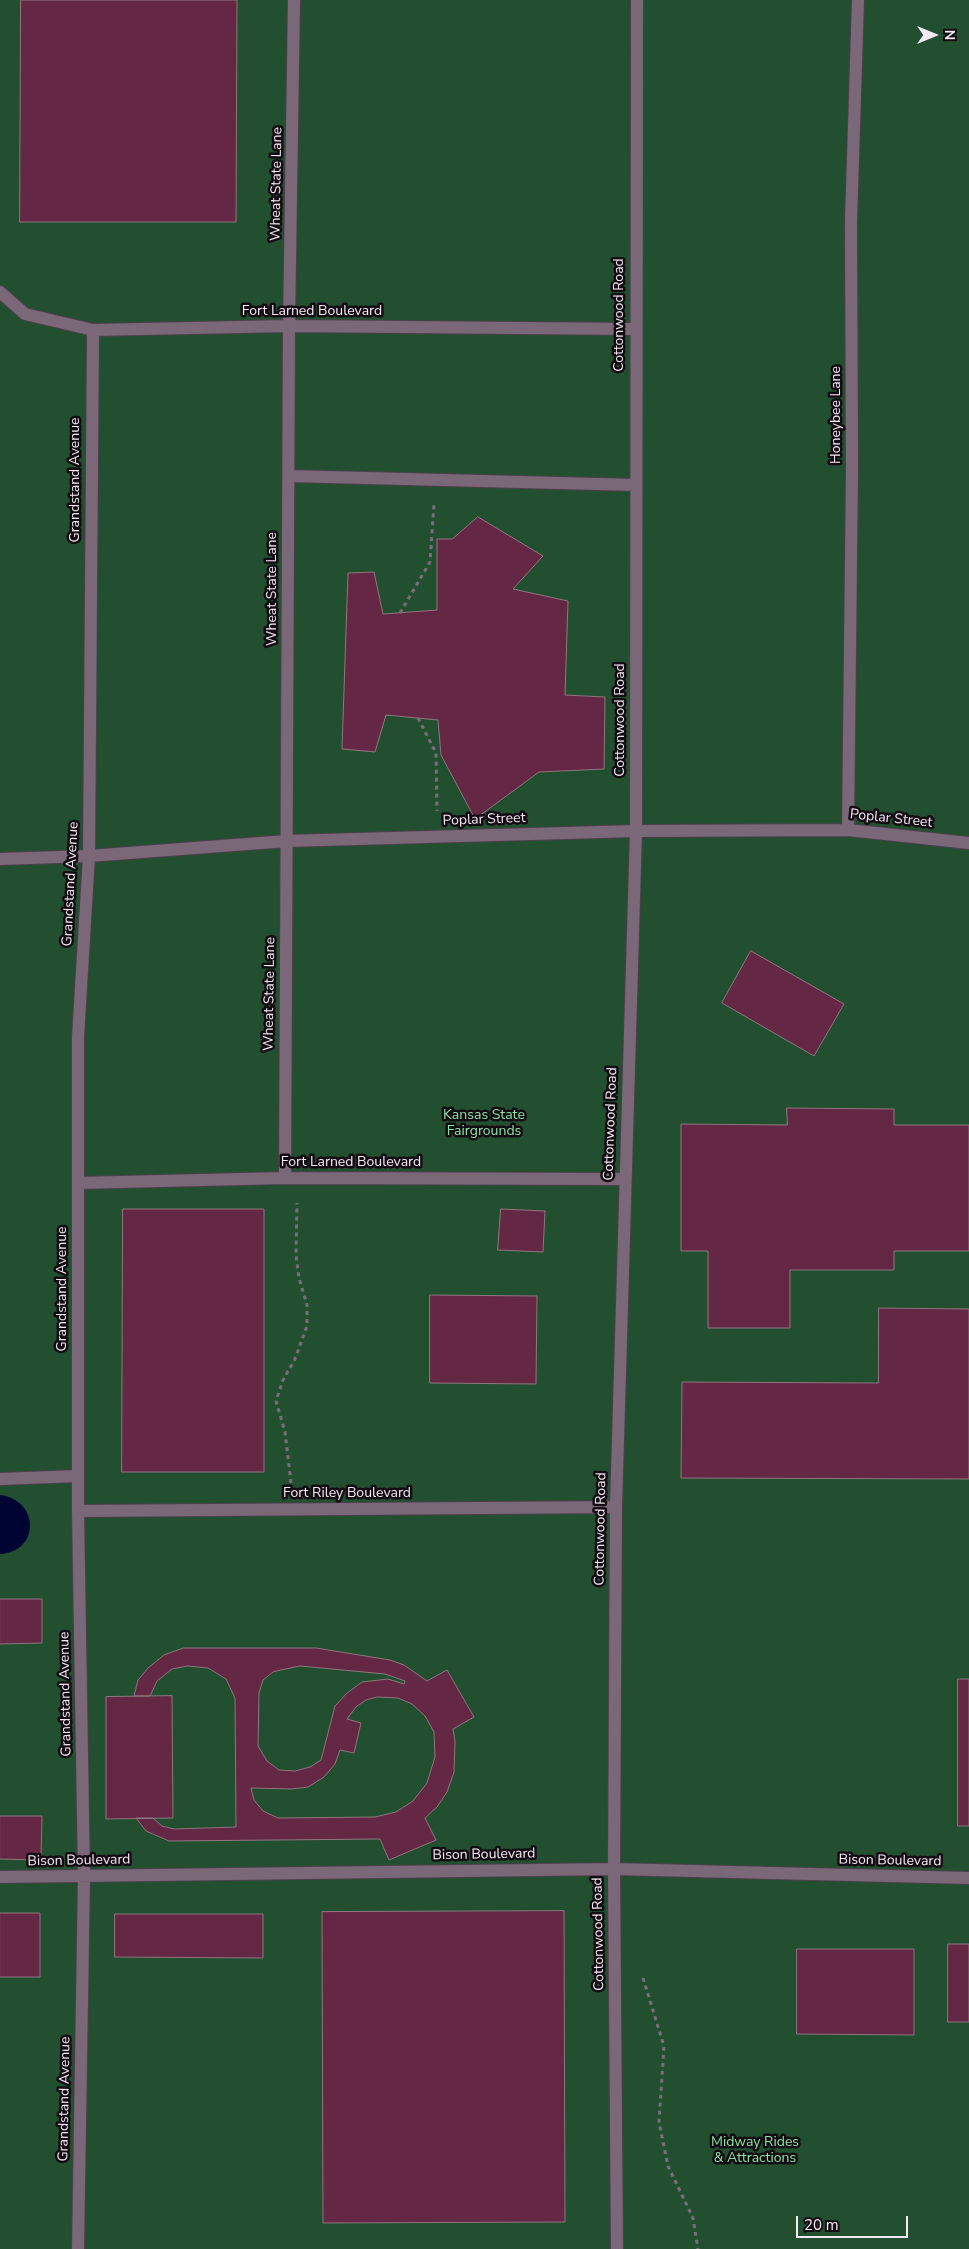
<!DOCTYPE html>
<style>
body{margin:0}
#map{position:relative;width:969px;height:2249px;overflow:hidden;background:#2f202e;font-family:"Nunito Sans",sans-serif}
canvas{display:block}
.north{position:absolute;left:909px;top:10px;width:50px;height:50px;-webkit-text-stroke:4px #130c12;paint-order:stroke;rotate:90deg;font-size:14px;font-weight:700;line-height:20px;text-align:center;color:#f4e9f3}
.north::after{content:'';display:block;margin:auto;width:18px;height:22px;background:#f4e9f3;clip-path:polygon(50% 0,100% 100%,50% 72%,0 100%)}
.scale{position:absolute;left:796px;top:2216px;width:112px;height:22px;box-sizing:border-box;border:2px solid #f4e9f3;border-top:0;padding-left:6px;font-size:15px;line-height:18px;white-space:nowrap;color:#f4e9f3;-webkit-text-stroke:4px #130c12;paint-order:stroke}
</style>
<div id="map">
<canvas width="969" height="2249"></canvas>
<div class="north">N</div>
<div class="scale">20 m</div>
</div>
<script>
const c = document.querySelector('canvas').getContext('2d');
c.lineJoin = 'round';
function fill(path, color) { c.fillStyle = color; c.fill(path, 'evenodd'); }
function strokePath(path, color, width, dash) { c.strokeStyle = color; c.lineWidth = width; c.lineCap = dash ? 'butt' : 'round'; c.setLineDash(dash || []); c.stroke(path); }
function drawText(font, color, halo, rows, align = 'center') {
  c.font = font + ' "Nunito Sans",sans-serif'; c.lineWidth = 5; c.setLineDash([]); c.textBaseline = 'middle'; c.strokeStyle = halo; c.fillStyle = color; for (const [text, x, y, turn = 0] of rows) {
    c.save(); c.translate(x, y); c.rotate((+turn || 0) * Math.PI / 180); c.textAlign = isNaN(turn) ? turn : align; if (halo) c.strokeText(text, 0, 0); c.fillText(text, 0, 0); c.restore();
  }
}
fill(new Path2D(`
 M0 0H969V2249H0Z`), '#224f30');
fill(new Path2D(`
 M0 1495C40 1500 40 1552 0 1554Z`), '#000432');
const building = new Path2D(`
 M21 0H237L236 222H20Z
 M478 517 543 556 513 589 568 601 565 695 605 697 604 769 539 772 475 819 441 755 438 720 386 715 375 752 342 749 348 573 374 572 383 614 437 610V539H452Z
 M751 951 844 1004 814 1056 722 1003Z
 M787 1108 894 1109V1125H969V1251H894V1270H790V1328H708V1251H681V1124L787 1125Z
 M123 1209H264V1472H122Z
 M501 1209 545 1211 543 1252 498 1250Z
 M430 1295 537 1296 536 1384 430 1383Z
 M879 1308 969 1309V1479L681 1478 682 1382 878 1383Z
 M0 1599H42V1643L0 1644Z
 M184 1648H316L390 1660 404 1665 427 1681 447 1670 474 1717 453 1729 455 1742 454 1772 447 1792 437 1807 425 1818 436 1840 389 1860 380 1839 169 1841 146 1831 136 1818H153L162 1826 174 1829 236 1827 235 1698 226 1679 208 1668 187 1666 172 1669 157 1681 150 1696H134L138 1680 148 1668 164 1655ZM300 1666 385 1674 405 1681 404 1684 388 1679 362 1682 346 1694 335 1706 321 1760 310 1767 295 1771 279 1770 267 1761 258 1746 259 1693 263 1680 273 1672ZM378 1697 398 1698 412 1704 425 1716 434 1732 435 1757 427 1783 413 1801 396 1812 375 1817 278 1818 263 1811 254 1800 251 1788 292 1789 308 1787 324 1777 335 1764 340 1750 354 1753 361 1723 347 1719 356 1707 366 1700Z
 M958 1679H969V1826H958Z
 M172 1696 173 1818 106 1819V1697Z
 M0 1816H42L41 1860 0 1859Z
 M564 1911 565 2222 323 2223 322 1912Z
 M0 1913H40V1977H0Z
 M115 1914H263V1958L115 1957Z
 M948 1944H969V2022H948Z
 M797 1949H914V2035L797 2034Z`);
fill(building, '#652844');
strokePath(building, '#907680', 1);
const lane = new Path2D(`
 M0 292 25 314 93 330 289 326 635 329
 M289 476 636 485
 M848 830 852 469 851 221 858 0
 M0 859 89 856 287 841 636 831 848 830 969 843
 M285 1178 289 326 294 0
 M78 1183 285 1178 625 1179
 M0 1479 78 1476
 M78 1511 616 1507
 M0 1877 614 1869 969 1878
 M78 2249 84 1876 78 1511V1037L89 856 93 330
 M617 2249 614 1869 616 1507 636 831 637 0`);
strokePath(lane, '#4c3f4b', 14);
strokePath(new Path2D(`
 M400 613 430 562 434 504
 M418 718 436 753 437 811
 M291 1483 285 1432 276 1401 283 1380 295 1359 307 1326V1305L299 1278 296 1255 297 1203
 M643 1978 664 2046 659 2122 668 2166 693 2218 698 2249`), '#7b6d7a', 3, [4, 4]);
strokePath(lane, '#7a6879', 12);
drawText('14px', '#f4e9f3', '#130c12', [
 ["Wheat State Lane",277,184,-89],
 ["Fort Larned Boulevard",312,312],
 ["Cottonwood Road",620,315,-90],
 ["Honeybee Lane",837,415,-90],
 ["Grandstand Avenue",76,480,-90],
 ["Wheat State Lane",273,589,-90],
 ["Cottonwood Road",621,720,-90],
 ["Poplar Street",891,819,6],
 ["Poplar Street",484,820,-2],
 ["Grandstand Avenue",71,884,-87],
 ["Wheat State Lane",270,994,-89],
 ["Cottonwood Road",611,1124,-88],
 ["Fort Larned Boulevard",351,1163],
 ["Grandstand Avenue",63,1289,-90],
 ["Fort Riley Boulevard",347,1494],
 ["Cottonwood Road",601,1529,-89],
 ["Grandstand Avenue",66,1694,-91],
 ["Bison Boulevard",484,1855,-1],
 ["Bison Boulevard",79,1861,-1],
 ["Bison Boulevard",890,1861,1],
 ["Cottonwood Road",599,1934,-91],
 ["Grandstand Avenue",65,2099,-89]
]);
drawText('14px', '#8ae2a3', '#130c12', [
 ["Kansas State",484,1116],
 ["Fairgrounds",484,1132],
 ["Midway Rides",755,2143],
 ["& Attractions",755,2159]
]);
</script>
